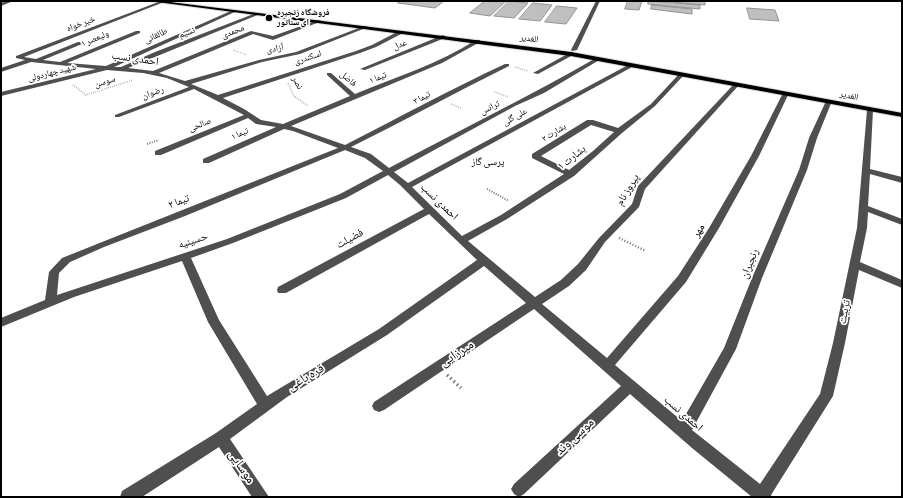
<!DOCTYPE html>
<meta charset="utf-8">
<style>
body{margin:0}
#map{position:relative;width:903px;height:498px;overflow:hidden;background:#fff;font-family:"Sofia Sans Condensed",sans-serif}
canvas{display:block}
.frame{position:absolute;inset:0;border:2px solid #000;pointer-events:none}
</style>
<div id="map">
<canvas width="903" height="498"></canvas>
<div class="frame"></div>
</div>
<script>
const c = document.querySelector('canvas').getContext('2d');
c.lineJoin = 'round';
function fill(path, color) { c.fillStyle = color; c.fill(path, 'evenodd'); }
function strokePath(path, color, width, dash) { c.strokeStyle = color; c.lineWidth = width; c.lineCap = dash ? 'butt' : 'round'; c.setLineDash(dash || []); c.stroke(path); }
function drawText(font, color, halo, rows, align = 'center') {
  c.font = font + ' "Sofia Sans Condensed","Noto Naskh Arabic",sans-serif'; c.lineWidth = 3.5; c.setLineDash([]); c.textBaseline = 'middle'; c.strokeStyle = halo; c.fillStyle = color; for (const [text, x, y, turn = 0] of rows) {
    c.save(); c.translate(x, y); c.rotate((+turn || 0) * Math.PI / 180); c.textAlign = isNaN(turn) ? turn : align; if (halo) c.strokeText(text, 0, 0); c.fillText(text, 0, 0); c.restore();
  }
}
const building = new Path2D(`
 M402 1H444L435 8 398 3Z
 M485 1H506L490 16 470 13Z
 M509 1 528 3 514 18 494 16Z
 M628 1H642L639 10 625 9Z
 M649 1 700 5V9L648 4Z
 M673 1H705V5L672 2Z
 M533 3 552 5 540 21 519 19Z
 M652 5 692 9V14L651 9Z
 M557 6 577 8 566 24 545 22Z
 M747 8 775 10 779 21 750 19Z`);
fill(building, '#bfbfbf');
strokePath(building, '#939393', 1);
const major = new Path2D(`
 M149 1H162L571 52 902 113V117L571 56Z`);
strokePath(major, '#dbdbdb', 2);
strokePath(new Path2D(`
 M233 50 247 55`), '#717171', 1, [0.5, 1]);
strokePath(new Path2D(`
 M515 67 528 71
 M288 83 294 96 308 106
 M73 85 86 95 133 80
 M494 92 509 97
 M451 104 461 108`), '#717171', 1.5, [0.5, 1.5]);
strokePath(new Path2D(`
 M147 144 159 140
 M487 189 509 201`), '#717171', 2, [1, 1.5]);
strokePath(new Path2D(`
 M619 238 646 251`), '#717171', 2.5, [1, 2]);
strokePath(new Path2D(`
 M447 375 461 388`), '#717171', 3.5, [1.5, 3]);
fill(new Path2D(`
 M7 1H13L1 6V3Z
 M161 1 164 2 24 57 36 59 78 42H82V44L43 60 60 62 136 31H140V33L67 63 106 66 233 10 237 11 114 67H121L155 52 256 13 260 14 128 68 153 71 251 31 273 36 318 20 322 21 273 40 253 34 159 73 185 81 259 60 296 52 364 26 368 27 300 54 262 62 191 84 218 95 356 51 372 45 399 31H403V33L376 47 360 53 223 98 244 109 261 120 283 124 350 96 327 75V73H331L355 94C396 77 438 64 476 40H480V42L442 63 291 126 345 145C398 118 451 89 505 64H509V66C456 92 404 121 351 147L371 154 389 168C458 131 528 97 596 58L601 59 544 93 515 106 394 172 408 183 630 64H634V66L412 187 462 236 501 215 564 174 532 158V154L587 120H593L618 128 651 104 680 73H684V75L655 106 622 133 574 176 507 219 468 241 535 297 561 280 578 264 599 238 632 204 638 186 735 83H739V85L645 189 639 207 605 242 586 270 569 286 542 304 607 358 678 276 709 228 751 156 783 93 788 92 789 93 759 156 719 228 686 282 615 365 682 421 724 348 752 278 799 170 809 138 826 101 831 100 832 101 817 138 807 170 762 278 736 349 692 430 760 484 820 394 833 343 857 228 867 110 870 108 873 110 870 169 902 177V183L870 174 868 206 902 219V225L868 212 867 228 860 262 902 280V288L859 270 845 343 833 396 771 495 772 497H752L692 448 630 394 524 494 519 497 514 494 511 489 514 484 621 386 534 309 384 410 379 412 374 410 372 406 374 402 526 303 484 266 387 335 287 397 230 439 269 497H252L219 447 142 497H120L122 491 216 433 257 404 208 322 182 261 74 297 1 327V318L45 300 49 272 62 258 338 148 293 131 284 129 209 163H203V159L276 127 256 124 248 118 161 155H155V151L244 115 194 89 119 117H115V115L189 87 167 78 143 73 107 70 1 96V92L96 69 31 62 1 72V68L25 60 16 58V56ZM591 125 614 132 593 151 569 170 541 156ZM345 150 365 158 383 171 340 194 227 239 57 295 59 273 70 262 104 247 185 216ZM388 175 400 185 424 209 278 287 277 290 278 293H286L429 214 477 260 379 329 267 396 219 320 191 258 233 243 346 198Z
 M596 1H600L577 50 572 51 571 50Z
 M443 35 446 37 445 38 365 70 360 69Z
 M571 52 574 54 573 55 538 74 533 73Z`), '#4f4f4f');
fill(major, '#000');
for (const [x, y, r, color] of [
 [269,18,4,"#000"]
]) { const dot = new Path2D(); dot.arc(x, y, r, 0, 2 * Math.PI); c.fillStyle = color; c.fill(dot); strokePath(dot, '#fff', 1.5); }
drawText('bold 9px', '#000', '#fff', [
 ["فروشگاه زنجیره",277,13],
 ["ای سناتور",277,23]
], 'left');
drawText('9px', '#000', '#fff', [
 ["خیر خواه",81,24,-20],
 ["محمدی",233,32,-22],
 ["نسیم",187,33,-21],
 ["طالقانی",156,36,-25],
 ["ولیعصر ۱",95,39,-23],
 ["الغدیر",529,39,8],
 ["عدل",400,45,-22],
 ["آزادی",275,49,-10],
 ["اسکندری",308,58,-18],
 ["شهید چهاردولی",52,73,-14],
 ["تیما ۱",378,78,-22],
 ["فاضل",348,79,41],
 ["سوسن",105,82,-18],
 ["نصر",297,83,62],
 ["رضوان",153,93,-20],
 ["الغدیر",849,96,12],
 ["تیما ۳",422,98,-29],
 ["ترانس",490,108,-28],
 ["علی گلی",515,117,-29],
 ["صالحی",200,125,-22],
 ["بشارت ۲",554,133,-32],
 ["۱ تیما",240,134,-24]
]);
drawText('10px', '#000', '#fff', [
 ["پرسی گاز",488,162]
]);
drawText('11px', '#000', '#fff', [
 ["احمدی نسب",135,59,8],
 ["بشارت ۱",572,158,-39],
 ["پیروز نام",628,190,-59],
 ["تیما ۲",179,202,-22],
 ["احمدی نسب",439,202,44],
 ["مهر",699,231,-58],
 ["فضیلت",350,239,-29],
 ["حسینیه",193,241,-18],
 ["رنجبران",750,264,-68],
 ["تربیت",845,312,-79],
 ["احمدی نسب",683,414,41]
]);
drawText('13px', '#000', '#fff', [
 ["میرزایی",457,354,-33],
 ["قره باغی",306,378,-31],
 ["موسی وند",575,437,-43],
 ["موسایی",241,467,56]
]);
</script>
